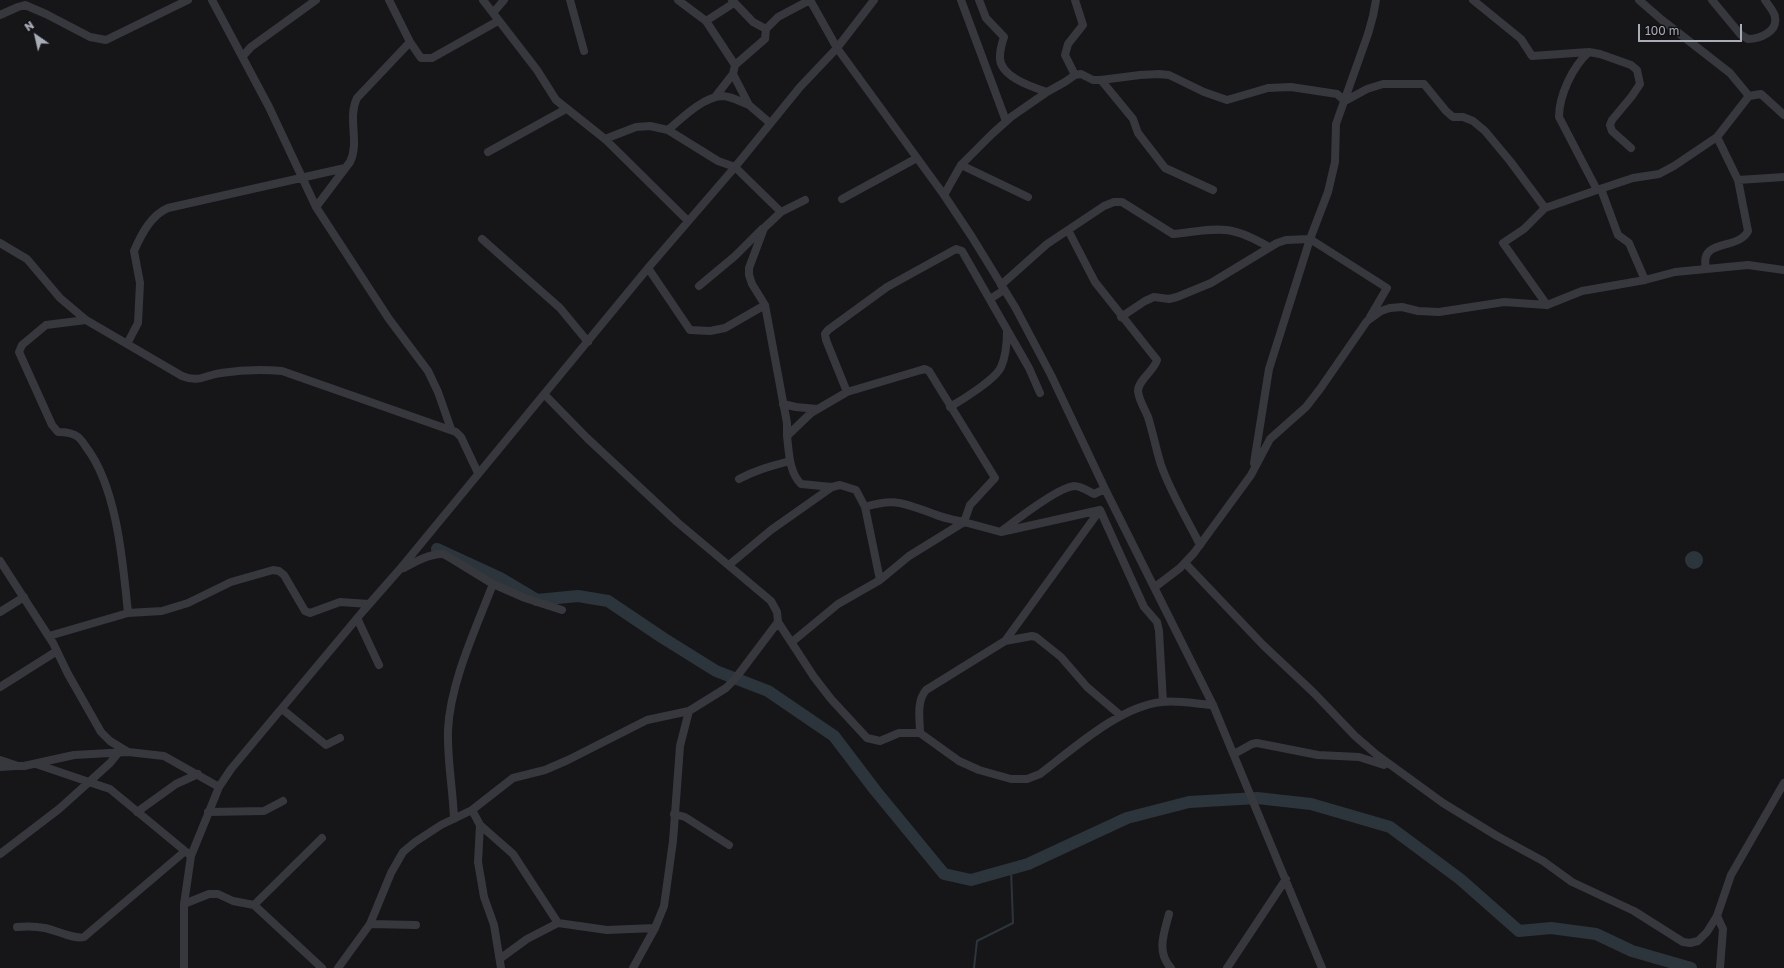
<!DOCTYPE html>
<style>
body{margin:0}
#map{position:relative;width:1784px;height:968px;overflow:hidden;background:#161618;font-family:"Golos Text",sans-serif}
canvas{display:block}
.north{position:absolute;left:16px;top:16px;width:40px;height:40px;-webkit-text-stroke:3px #111113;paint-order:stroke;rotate:326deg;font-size:11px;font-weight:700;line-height:16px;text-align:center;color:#a8adb8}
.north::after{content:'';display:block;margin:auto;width:14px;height:18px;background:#a8adb8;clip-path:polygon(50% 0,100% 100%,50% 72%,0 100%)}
.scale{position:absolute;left:1638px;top:24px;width:104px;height:18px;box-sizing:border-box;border:2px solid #a8adb8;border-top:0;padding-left:5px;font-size:12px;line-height:14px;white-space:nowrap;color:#a8adb8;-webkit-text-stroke:3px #111113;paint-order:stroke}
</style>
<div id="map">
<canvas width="1784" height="968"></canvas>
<div class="north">N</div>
<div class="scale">100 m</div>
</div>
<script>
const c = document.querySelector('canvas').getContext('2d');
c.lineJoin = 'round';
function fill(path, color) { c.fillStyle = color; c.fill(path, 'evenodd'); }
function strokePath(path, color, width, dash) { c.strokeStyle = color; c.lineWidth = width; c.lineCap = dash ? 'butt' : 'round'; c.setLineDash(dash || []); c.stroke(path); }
fill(new Path2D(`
 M1685 560a9 9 0 1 1 18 0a9 9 0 1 1-18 0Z`), '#2c353c');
strokePath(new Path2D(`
 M974 968 977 941 1013 923 1011 869`), '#2c353c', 2);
strokePath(new Path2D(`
 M437 549 500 578 537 600 578 596 608 601 663 638 716 671 768 691 834 736 875 790 944 874 971 880 1028 864 1127 818 1189 802 1257 798 1311 804 1390 827 1460 879 1519 931 1551 928 1596 934 1632 951 1691 968`), '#2c353c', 12);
strokePath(new Path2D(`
 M212 0 269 107 316 207 389 319 428 371 438 392 451 429
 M389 0 410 42 421 58H432L498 21
 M483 0 537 70 556 100 605 139 688 221
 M570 0 584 51
 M678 0 706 21 735 65
 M732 0 753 22 766 29 778 17 810 0 837 48 944 195 972 237 1015 307 1051 375 1105 489 1213 705 1322 968
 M961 0 1006 121
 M979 0 986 18 1004 37C1002 43 1000 50 1000 56 998 76 1032 87 1047 92
 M1473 0 1521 39 1532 56 1589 52 1600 54 1631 65 1637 70 1640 84 1632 96 1612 120 1610 125 1612 131 1631 148
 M1639 0 1662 20 1730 73 1749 96 1761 94 1784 115
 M1712 0 1741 35 1748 39C1759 39 1778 32 1775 17 1774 11 1768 5 1765 0
 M493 13 504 0
 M0 15 18 7 25 5 46 14 90 37 106 40 188 0
 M706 21 734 3
 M1589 52C1573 66 1559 95 1559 117L1597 190 1633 178 1659 174 1674 166 1717 137 1749 96
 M243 56 251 47 316 0
 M733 74 749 105 770 123
 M1075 75 1065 55 1068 44 1083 25 1075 0
 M1101 80 1133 119 1138 133 1165 168 1213 190
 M715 97 733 74 735 65 765 39 766 29
 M668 130C682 118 703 97 722 96 731 96 741 102 749 105
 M1717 137 1738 180 1784 177
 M605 139 636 127 650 126 668 130 718 161 735 167 781 212 805 200
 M488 152 566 109
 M961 165 1028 197
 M1601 189 1618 235 1629 243 1645 280
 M944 195 961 165 992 134 1011 117 1047 92 1065 82 1075 75 1081 74 1093 80H1101L1140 75 1159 74 1169 75 1204 92 1227 100 1268 88 1291 87 1337 94 1345 101 1367 89 1383 84H1424L1446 111 1453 117H1463L1473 121 1485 131 1510 161 1545 208
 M842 199 917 158
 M316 207 350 162C360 142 347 118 357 98L410 42
 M781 212 764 228 749 268V275L752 284 765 305 787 423V436
 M1068 230 1095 282 1157 360C1154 371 1138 380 1138 391 1139 401 1145 409 1148 417 1153 433 1156 449 1161 465 1171 493 1187 519 1200 545
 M482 239 560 308 588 342
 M0 243 27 259 60 298 86 320 182 376C199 383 205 375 221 373 240 370 262 369 282 371L456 432 461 437 478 473
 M648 268 690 330 710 331 725 328 765 305
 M1706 268C1699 238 1738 251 1748 231L1738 180
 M1001 285 1047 244 1104 206 1114 202H1122L1173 234C1218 229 1228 223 1269 247
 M699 286 735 256 762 229
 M990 299 1004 290
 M1547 305 1503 243 1524 229 1545 208 1597 190
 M1121 317 1145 301 1154 297 1169 299 1177 297 1211 283 1277 243 1286 240 1310 239 1387 288 1370 317
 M86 320 46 325 22 345 19 352 52 425 58 432C65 432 73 433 78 437 81 439 84 444 86 447 117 487 123 563 128 613
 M127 344 138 323 140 283 134 251C141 235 151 215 168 208L345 168
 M847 392 826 340 825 334 828 330 887 287 956 249 962 251 1029 368 1040 393
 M545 395 587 438 677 522 771 601 777 612 778 622 814 677 831 699 867 738 880 741 899 733H920L959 761 979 770 1011 779H1027L1040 774C1073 749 1120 706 1162 702 1178 700 1197 704 1213 705
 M783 404 796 407 817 409
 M950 407C962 400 996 379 1001 367 1006 356 1007 343 1007 331
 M1254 463 1269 369 1310 239 1328 192 1335 162 1336 124 1368 34 1373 16 1376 0
 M739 479C756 470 771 466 790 461
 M832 487 801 484C789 472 789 452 787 436L811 413 847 392 921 370 925 369 929 371 995 478 970 505 964 522 1001 532 1100 510 1144 607 1157 622 1159 631 1163 702
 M865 507C896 497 905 504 934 514 943 518 954 520 964 522L909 556 880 580
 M1003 530C1016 520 1059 487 1074 486 1081 486 1088 491 1094 494L1105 489
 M0 561 53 643 68 674 101 732 110 741 128 752 164 756 219 787
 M1185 563 1263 645 1314 693 1355 736 1377 755 1443 803 1497 836 1543 861 1572 882 1634 911 1683 942 1690 943 1698 941 1707 932 1717 916 1731 875 1784 783
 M729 565 771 530 832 487 840 485 856 490 865 507 880 580 838 604 792 642
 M404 568C415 562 430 553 444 554L493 584C476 628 450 683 448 730 447 760 453 789 454 819
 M493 584 525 598 562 610
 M1155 587 1180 568 1194 553 1251 475 1270 439 1306 407 1320 389 1367 321 1381 311 1390 308 1402 307 1418 311 1439 312 1504 302 1547 305 1582 291 1645 280 1675 272 1748 265 1784 270
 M0 612 24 597
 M357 618 379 665
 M49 636 128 613 162 611 188 603 231 582 273 570 279 571 284 575 305 611 310 613 340 602 369 604
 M1005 641 1100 510
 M0 687 57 651
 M282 709 326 745 340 738
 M920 733C920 719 916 702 926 690L1005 641 1032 636 1036 637 1061 657 1087 687 1120 715
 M1234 754 1252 744 1257 743 1318 755 1359 757 1384 765
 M0 760 18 766H24L74 755 128 752
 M36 764 89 782 110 763 119 752
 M0 767 15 766
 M472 810 480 825 478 862 484 897 494 925 501 968
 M137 812 176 784 198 774
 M208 812 264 811 283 801
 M674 814 685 817 729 845
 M480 825 513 854 558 923
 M0 854 59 809 89 782 110 789 191 856
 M184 904 209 894H218L233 901 254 905 322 838
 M254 905 322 968
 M1169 914C1164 933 1156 952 1171 968
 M1717 916 1723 929 1720 968
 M370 924 416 925
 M17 927C27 926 35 926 45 928 55 930 75 940 84 937L184 852
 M501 958 527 939 558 923 607 930 655 928
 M184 968V904L191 856 219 787 231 769 364 610 400 569 648 268 735 167 800 87 837 48 874 0
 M338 968 370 924 391 873 403 852 415 842 441 825 472 810 513 778 545 770 568 760 647 720 689 711 726 688 735 679 778 622
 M633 968 655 928 664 906 673 841 680 746 689 711
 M1227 968 1286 879`), '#37383d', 8);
</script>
